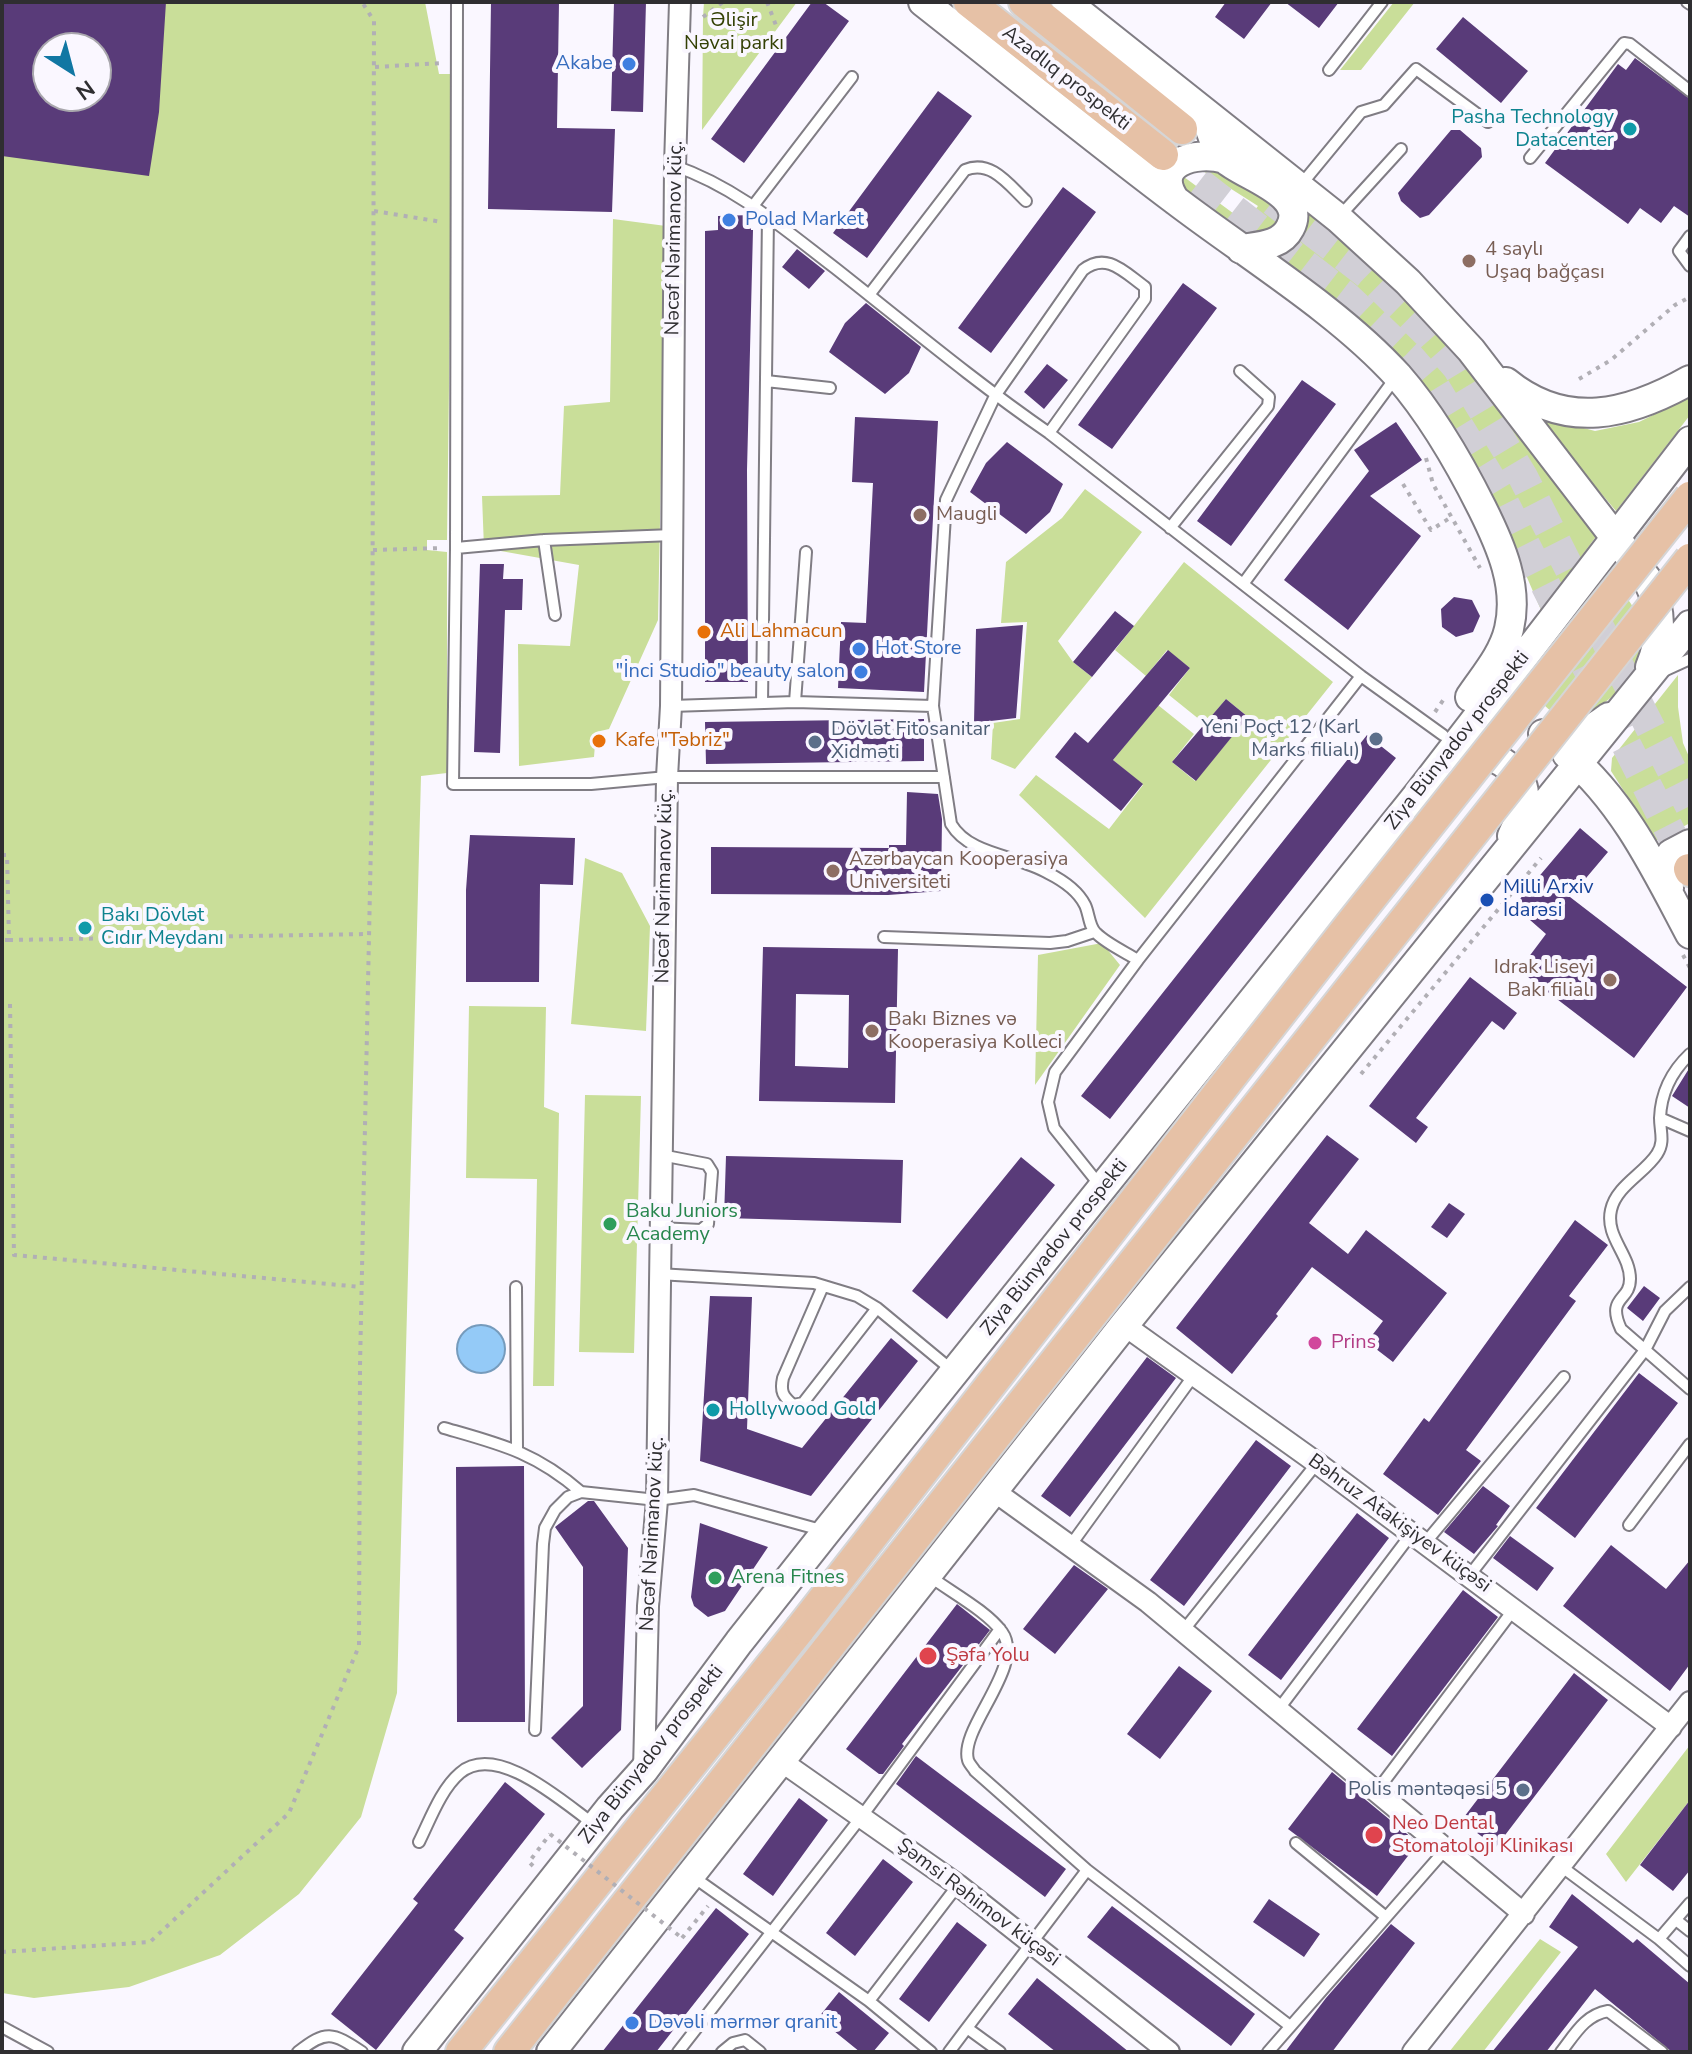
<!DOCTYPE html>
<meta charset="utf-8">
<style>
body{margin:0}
#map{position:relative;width:1692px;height:2054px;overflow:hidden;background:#faf7ff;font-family:"Nunito Sans",sans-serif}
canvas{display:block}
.frame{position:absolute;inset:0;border:4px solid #2f2e31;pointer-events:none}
.north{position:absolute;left:32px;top:32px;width:80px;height:80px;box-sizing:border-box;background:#faf7ff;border:2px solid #a9a7ad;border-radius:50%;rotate:144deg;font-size:22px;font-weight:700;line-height:32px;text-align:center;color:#2f2e31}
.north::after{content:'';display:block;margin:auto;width:28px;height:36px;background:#1177a3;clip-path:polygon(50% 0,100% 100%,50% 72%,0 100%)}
</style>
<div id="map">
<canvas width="1692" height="2054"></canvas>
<div class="frame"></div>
<div class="north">N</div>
</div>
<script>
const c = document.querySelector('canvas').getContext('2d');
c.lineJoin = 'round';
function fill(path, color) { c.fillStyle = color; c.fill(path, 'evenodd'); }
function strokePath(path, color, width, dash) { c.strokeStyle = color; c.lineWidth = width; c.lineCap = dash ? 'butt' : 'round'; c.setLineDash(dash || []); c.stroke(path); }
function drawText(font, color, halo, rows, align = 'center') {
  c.font = font + ' "Nunito Sans",sans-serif'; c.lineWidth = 8; c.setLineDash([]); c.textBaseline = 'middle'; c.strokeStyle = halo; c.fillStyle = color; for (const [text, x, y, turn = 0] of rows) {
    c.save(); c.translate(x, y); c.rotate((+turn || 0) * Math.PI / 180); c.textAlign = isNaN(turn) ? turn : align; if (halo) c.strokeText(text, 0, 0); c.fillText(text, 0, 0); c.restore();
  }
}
fill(new Path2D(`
 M2 2H425L439 74H453L447 540H427V550L447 552V773L421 776 397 1693 361 1817 299 1894 220 1955 129 1987 34 1998 2 1993ZM48 48H96V96H48Z
 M704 2H797L702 130 703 17Z
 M1394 2H1415L1361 70H1340Z
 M1208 164 1242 181 1279 210 1281 225 1251 240 1173 184 1180 174 1245 222 1258 206 1203 171Z
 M1305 211 1355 247 1443 331 1598 534 1541 610 1507 531 1474 471 1274 257C1297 249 1307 236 1305 211Z
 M613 219 666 226 658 620 609 729 596 732 594 757 519 766 518 644 570 646 579 565 484 548 482 496 560 495 564 406 610 402Z
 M1690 397V415L1616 511 1535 415 1595 431 1639 422Z
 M1085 489 1142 532 1058 641 1073 662 1092 677 1015 769 991 759 993 723 1020 719 1027 622 1001 623 1006 562 1062 518Z
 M1184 562 1333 682 1145 918 1019 795 1036 775 1109 829 1143 785 1113 760 1158 705 1194 734 1172 762 1195 781 1248 717 1226 699 1205 724 1169 695 1190 668 1167 650 1146 676 1115 650Z
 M1594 595 1626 597C1669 650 1622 701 1571 721 1494 693 1561 630 1594 595Z
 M1678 675V707L1683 743 1690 759V823L1656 841 1611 771 1612 758Z
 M585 858 622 873 650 926 646 1031 571 1024Z
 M1102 943 1120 965 1035 1085 1038 955Z
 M469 1006 546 1007 544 1107 559 1113 554 1386H533L537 1179 466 1178Z
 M585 1095 641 1096 634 1353 579 1352Z
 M1690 1745V1800L1626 1882 1606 1854Z
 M1540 1939 1561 1952 1483 2052H1449Z`), '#c9de99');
const water = new Path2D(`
 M457 1349a24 24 0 1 1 48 0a24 24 0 1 1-48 0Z`);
fill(water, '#94caf7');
strokePath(water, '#769bbc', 2);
fill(new Path2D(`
 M2 2H166L159 112 149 176 2 156ZM48 48H96V96H48Z
 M491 2H559L557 128 615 129 612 212 488 209Z
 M614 2H646L643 112 611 111Z
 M812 2H823L849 21 744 163 711 139Z
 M1226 2H1272L1244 39 1215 17Z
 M1285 2H1339L1319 28Z
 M1463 17 1528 71 1501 103 1436 49Z
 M1635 58 1690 99V217L1674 206 1661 223 1640 208 1628 224 1545 163 1618 64 1626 70Z
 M938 91 972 116 867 258 833 233Z
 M1451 130H1460L1481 148 1482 157 1429 215 1420 218 1401 201 1398 193Z
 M1063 187 1096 212 991 353 958 328Z
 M751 215V230H753L747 470 748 682H705V231L718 230V216Z
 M797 249 825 271 809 289 782 267Z
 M1183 283 1217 308 1112 449 1078 425Z
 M866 303 921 347 909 373 885 394 829 352 845 323Z
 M1047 364 1068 380 1044 409 1024 392Z
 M1302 380 1336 404 1231 546 1197 521Z
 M855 417 938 421 924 692 838 688 841 622 866 623 873 483 852 482Z
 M1396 422 1422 460 1370 496 1421 536 1348 630 1284 580 1369 471 1354 450Z
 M1007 442 1063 484 1050 512 1026 534 970 492 986 463Z
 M480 564H504L503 579H523L522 610H505L500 753 474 752Z
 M1454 597 1472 600 1480 616 1473 632 1456 637 1442 627 1441 609Z
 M1115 611 1134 626 1092 677 1073 662Z
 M1023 625 1016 718 974 723 976 629Z
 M1168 650 1190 668 1113 760 1143 784 1121 811 1055 757 1075 732 1088 743Z
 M1226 699 1248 717 1196 781 1172 762Z
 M924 719V761L706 764 705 722Z
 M1367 735 1396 758 1110 1119 1081 1096Z
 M907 792 938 794 942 819 941 891 888 895 711 894V847L889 848V845H906Z
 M1580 828 1608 852 1570 897 1687 987 1634 1058 1519 970 1546 934 1514 906Z
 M470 835 575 838 573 885 540 884 539 982H466V890Z
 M763 947 898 949 895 1103 759 1101ZM796 994 849 995 848 1068 795 1066Z
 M1470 977 1517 1013 1504 1030 1492 1021 1416 1118 1428 1127 1416 1143 1369 1106Z
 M1690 1067V1108L1672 1096Z
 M1327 1135 1359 1159 1309 1223 1348 1254 1366 1230 1447 1293 1393 1362 1367 1342 1383 1321 1312 1267 1276 1314 1278 1316 1232 1374 1176 1328Z
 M726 1156 903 1160 901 1223 724 1218Z
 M1021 1157 1055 1185 947 1319 912 1291Z
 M1449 1203 1465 1214 1447 1238 1431 1227Z
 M1575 1220 1608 1245 1569 1296 1576 1301 1466 1450 1481 1461 1438 1515 1383 1474 1424 1418 1429 1422Z
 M1644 1286 1660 1298 1643 1321 1627 1308Z
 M710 1296 752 1297 747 1429 802 1448 891 1338 918 1361 811 1496 700 1461Z
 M1147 1357 1176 1378 1070 1517 1041 1496Z
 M1639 1373 1678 1403 1575 1538 1536 1508Z
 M1256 1440 1291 1466 1184 1606 1150 1580Z
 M524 1466 525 1722H457L456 1467Z
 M1483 1486 1510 1506 1496 1525 1498 1526 1474 1554 1444 1532Z
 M588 1501H594L628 1548 621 1730 582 1768 551 1738 583 1706V1567L555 1527Z
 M1357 1513 1389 1538 1281 1680 1248 1655Z
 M700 1523 768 1547 725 1611 708 1617 694 1606 691 1597Z
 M1510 1536 1554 1568 1537 1591 1493 1558Z
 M1611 1545 1666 1589 1690 1560V1664L1670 1691 1563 1606Z
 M1074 1565 1108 1589 1055 1654 1023 1629Z
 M1463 1590 1498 1617 1392 1756 1357 1729Z
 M957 1604 990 1630 902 1744 904 1746 883 1774H879L846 1749Z
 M1179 1666 1212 1691 1160 1759 1127 1734Z
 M1574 1673 1608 1700 1496 1847 1461 1821Z
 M916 1756 1066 1869 1045 1897 896 1784Z
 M1332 1772 1418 1843 1377 1896 1288 1829Z
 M505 1782 545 1814 454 1930 464 1938 376 2050 331 2014 418 1903 413 1899Z
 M799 1798 828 1820 773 1896 743 1874Z
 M1690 1800V1870L1673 1891 1640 1865Z
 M883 1859 913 1882 855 1956 826 1933Z
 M1572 1894 1633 1943 1637 1939 1690 1984V2052H1672L1595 1989 1546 2052H1492L1578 1947 1549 1927Z
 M1269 1899 1320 1934 1304 1957 1253 1922Z
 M1112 1906 1255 2014 1231 2046 1087 1937Z
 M716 1908 749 1934 656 2052H602Z
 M957 1922 987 1945 929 2022 899 1999Z
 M1391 1924 1415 1943 1332 2052H1285L1326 1998Z
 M1037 1978 1129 2052H1056L1008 2014Z
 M839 1992 889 2033 873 2052H860L818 2018Z`), '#593b79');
strokePath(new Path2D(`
 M1163 155 1347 297 1407 354 1433 384 1499 493 1689 869
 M1273 201 1367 274 1427 333 1457 367 1523 477 1690 806`), '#d1cfd6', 30, [30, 15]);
const service = new Path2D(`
 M457 2 456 548 544 540 673 535
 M1687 2 1690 4
 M1329 70 1382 2
 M1530 158 1624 43 1630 44 1690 91
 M675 166C736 187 784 229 835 268 906 324 975 382 1049 433L1361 676 1443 735
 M1300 186 1361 112 1384 105 1416 69 1488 122
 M753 206 852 77
 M1339 217 1401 149
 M1690 236 1679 251 1690 266
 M869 295 965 170C991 159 1009 185 1026 201
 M766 381 830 388
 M1049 433 1145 299V287C1125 273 1107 251 1083 270L995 396 946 500 933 706 951 824C970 856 1018 855 1048 873 1062 880 1078 891 1085 905 1089 913 1089 927 1096 933 1107 944 1125 952 1138 960
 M1170 528 1268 406 1269 397 1240 371
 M544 540 555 615
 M456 548 453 784H591L667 777H944
 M1243 584 1396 377
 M1666 670 1690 659
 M795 702 806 552
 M762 703 768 216
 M671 706 795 702 933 706
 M884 937 1050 943 1067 941 1094 932
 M1690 1054C1672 1071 1661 1093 1660 1118 1660 1131 1665 1142 1657 1154 1645 1173 1616 1186 1611 1210 1605 1237 1630 1254 1630 1279 1630 1302 1606 1296 1621 1329L1690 1389
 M1660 1118 1690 1131
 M1102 1188 1054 1128 1048 1102 1055 1072 1138 960 1361 676
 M659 1228 701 1230 708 1224 712 1172 707 1164 661 1155
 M658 1274 814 1283 857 1296 877 1308 953 1371
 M823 1286 783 1378C780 1392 783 1396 793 1405L803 1403 877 1308
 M516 1287 517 1449
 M444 1428C500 1444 535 1452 581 1492
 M1629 1525 1690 1444
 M1425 1543 1564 1377
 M1070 1546 1194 1375
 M928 1575C949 1591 987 1611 1002 1632 1026 1666 959 1728 968 1760 969 1764 973 1767 975 1771L1087 1870 1290 2026
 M1469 1576 1645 1350 1665 1311 1690 1287
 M1183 1631 1317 1463
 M1278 1710 1412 1533
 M535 1730 543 1544 545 1528 555 1510 568 1497 581 1492 657 1500 694 1495 821 1530
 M1376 1792 1514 1609
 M419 1842C430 1820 441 1789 460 1773 497 1741 565 1804 595 1825
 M1296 1843 1386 1917
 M1562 1867 1659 1939 1690 1966
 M692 1876 869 2001 931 2052
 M1676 1920 1690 1931
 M1659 1939 1690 1903
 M869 2001 958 1885
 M2 2027 48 2052
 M298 2052C326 2030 332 2032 362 2052
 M678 2052 862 1816 1000 1629
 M722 2052 733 2043 745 2040 760 2052
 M949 2052 967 2028
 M1000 2052 967 2028 1087 1870
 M1268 2052 1445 1850
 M1561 2052C1575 2034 1585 2015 1608 2011L1662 2052`);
const minor = new Path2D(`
 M1124 1325 1317 1463 1671 1727
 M994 1491 1148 1602 1524 1914
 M781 1761 958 1885 1169 2052
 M644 1770 648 1606 657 1500 667 777 671 706 675 166 680 2
 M1413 2052 1690 1702`);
const secondary = new Path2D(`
 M923 2C1007 68 1090 136 1175 200 1247 255 1338 310 1398 376 1432 415 1459 462 1482 508 1501 546 1519 587 1509 629 1503 655 1484 676 1470 697
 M1066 2 1338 218 1408 282 1471 350 1647 579C1662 608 1663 637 1650 667
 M1205 113C1210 128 1214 147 1225 159 1243 176 1309 193 1290 228 1281 246 1259 246 1241 249
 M1175 200C1150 163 1196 150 1225 159
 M1506 382C1566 431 1628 415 1690 380
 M1543 734C1570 743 1588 733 1609 717
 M1567 754C1624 802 1656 870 1690 934
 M1462 761C1468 759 1475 755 1480 755 1499 755 1523 774 1524 794 1525 809 1518 823 1512 836
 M1669 888 1664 865 1671 854 1690 844
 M417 2052 610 1808 644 1770 739 1642 826 1532 1419 793 1690 441
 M551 2052 1124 1325 1690 625`);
const primary = new Path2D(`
 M969 2 1163 155
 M1024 2 1182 129
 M1689 869 1690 871
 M461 2052 800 1629
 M509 2052 828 1648`);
strokePath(service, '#807d84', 14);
strokePath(minor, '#807d84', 24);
strokePath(secondary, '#807d84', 32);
strokePath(primary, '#d5d5d6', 34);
strokePath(new Path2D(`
 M767 2 777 28
 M703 17 723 2
 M375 67 442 63
 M374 211 442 222
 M1579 379 1611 360 1675 305 1690 297
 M1426 458 1433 484 1480 568
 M1403 484 1431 530 1453 516
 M373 550 442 548
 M1435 712 1446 696
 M2 855H7L9 940H2
 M9 940 369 934
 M1683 955 1690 968
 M10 1004 14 1255 361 1287
 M1361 1074 1541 858
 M533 1866 529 1862 550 1834
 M682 1938 708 1906
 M2 1952 150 1942 289 1813 359 1646 360 1365 372 794 374 21 362 2`), '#b1afb5', 4, [4, 6]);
strokePath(service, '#fff', 10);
strokePath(minor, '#fff', 20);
strokePath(secondary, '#fff', 28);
strokePath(primary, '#e6c1a6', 30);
const primaryBridge = new Path2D(`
 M800 1629 1352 922 1690 497
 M828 1648 1690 559`);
strokePath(primaryBridge, '#d5d5d6', 34, []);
strokePath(new Path2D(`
 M550 1834 682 1938`), '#b1afb5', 4, [4, 6]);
strokePath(primaryBridge, '#e6c1a6', 30);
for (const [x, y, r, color] of [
 [629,64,8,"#3f7fe0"],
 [1630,129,8,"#0f9aa8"],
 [729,220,8,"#3f7fe0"],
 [1469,261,8,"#8d6e63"],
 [920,515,8,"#8d6e63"],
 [704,632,8,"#e8710a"],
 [859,649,8,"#3f7fe0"],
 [861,672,8,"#3f7fe0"],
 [1376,739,8,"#5c6f8a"],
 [599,741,8,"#e8710a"],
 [815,742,8,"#5c6f8a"],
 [833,871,8,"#8d6e63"],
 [1487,900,8,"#1a4fb4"],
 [85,928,8,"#0f9aa8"],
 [1610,980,8,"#8d6e63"],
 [872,1031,8,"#8d6e63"],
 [610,1224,8,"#2e9e5b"],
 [1315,1343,8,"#d1479c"],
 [713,1410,8,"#0f9aa8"],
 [715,1578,8,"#2e9e5b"],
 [928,1656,10,"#e0444e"],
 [1523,1790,8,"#5c6f8a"],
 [1374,1835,10,"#e0444e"],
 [632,2023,8,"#3f7fe0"]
]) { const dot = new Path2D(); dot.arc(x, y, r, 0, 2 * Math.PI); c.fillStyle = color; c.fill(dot); strokePath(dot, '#faf7ff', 3); }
drawText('20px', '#344105', '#faf7ff', [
 ["Əlişir",734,21],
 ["Nəvai parkı",734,44]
]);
drawText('20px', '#366cbe', '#faf7ff', [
 ["Akabe",613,64,"right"],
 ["Polad Market",745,220],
 ["Hot Store",875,649],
 ["\"İnci Studio\" beauty salon",845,672,"right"],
 ["Dəvəli mərmər qranit",648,2023]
], 'left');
drawText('20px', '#2f2e31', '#faf7ff', [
 ["Azadlıq prospekti",1066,79,38],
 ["Nəcəf Nərimanov küç.",675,238,-89],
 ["Ziya Bünyadov prospekti",1458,741,-52],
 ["Nəcəf Nərimanov küç.",665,886,-89],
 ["Ziya Bünyadov prospekti",1055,1248,-51],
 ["Bəhruz Atakişiyev küçəsi",1399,1524,36],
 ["Nəcəf Nərimanov küç.",653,1534,-87],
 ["Ziya Bünyadov prospekti",652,1755,-52],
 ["Şəmsi Rəhimov küçəsi",978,1903,37]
]);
drawText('20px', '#0d838f', '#faf7ff', [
 ["Pasha Technology",1614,118,"right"],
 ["Datacenter",1614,141,"right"],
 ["Bakı Dövlət",101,916],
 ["Cıdır Meydanı",101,939],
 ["Hollywood Gold",729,1410]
], 'left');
drawText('20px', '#785e54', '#faf7ff', [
 ["4 saylı",1485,250],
 ["Uşaq bağçası",1485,273],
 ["Maugli",936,515],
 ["Azərbaycan Kooperasiya",849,860],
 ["Universiteti",849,883],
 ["Idrak Liseyi",1594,968,"right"],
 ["Bakı filialı",1594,991,"right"],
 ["Bakı Biznes və",888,1020],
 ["Kooperasiya Kolleci",888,1043]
], 'left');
drawText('20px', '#c56008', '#faf7ff', [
 ["Ali Lahmacun",720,632],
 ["Kafe \"Təbriz\"",615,741]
], 'left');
drawText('20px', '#4e5e75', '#faf7ff', [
 ["Yeni Poçt 12 (Karl",1360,728],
 ["Marks filialı)",1360,751],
 ["Dövlət Fitosanitar",831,730,"left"],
 ["Xidməti",831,753,"left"],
 ["Polis məntəqəsi 5",1507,1790]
], 'right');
drawText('20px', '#164399', '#faf7ff', [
 ["Milli Arxiv",1503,888],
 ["İdarəsi",1503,911]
], 'left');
drawText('20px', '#27864d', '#faf7ff', [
 ["Baku Juniors",626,1212],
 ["Academy",626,1235],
 ["Arena Fitnes",731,1578]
], 'left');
drawText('20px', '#b23c85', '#faf7ff', [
 ["Prins",1331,1343]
], 'left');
drawText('20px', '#be3a42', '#faf7ff', [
 ["Şəfa Yolu",946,1656],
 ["Neo Dental",1392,1824],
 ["Stomatoloji Klinikası",1392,1847]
], 'left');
</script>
